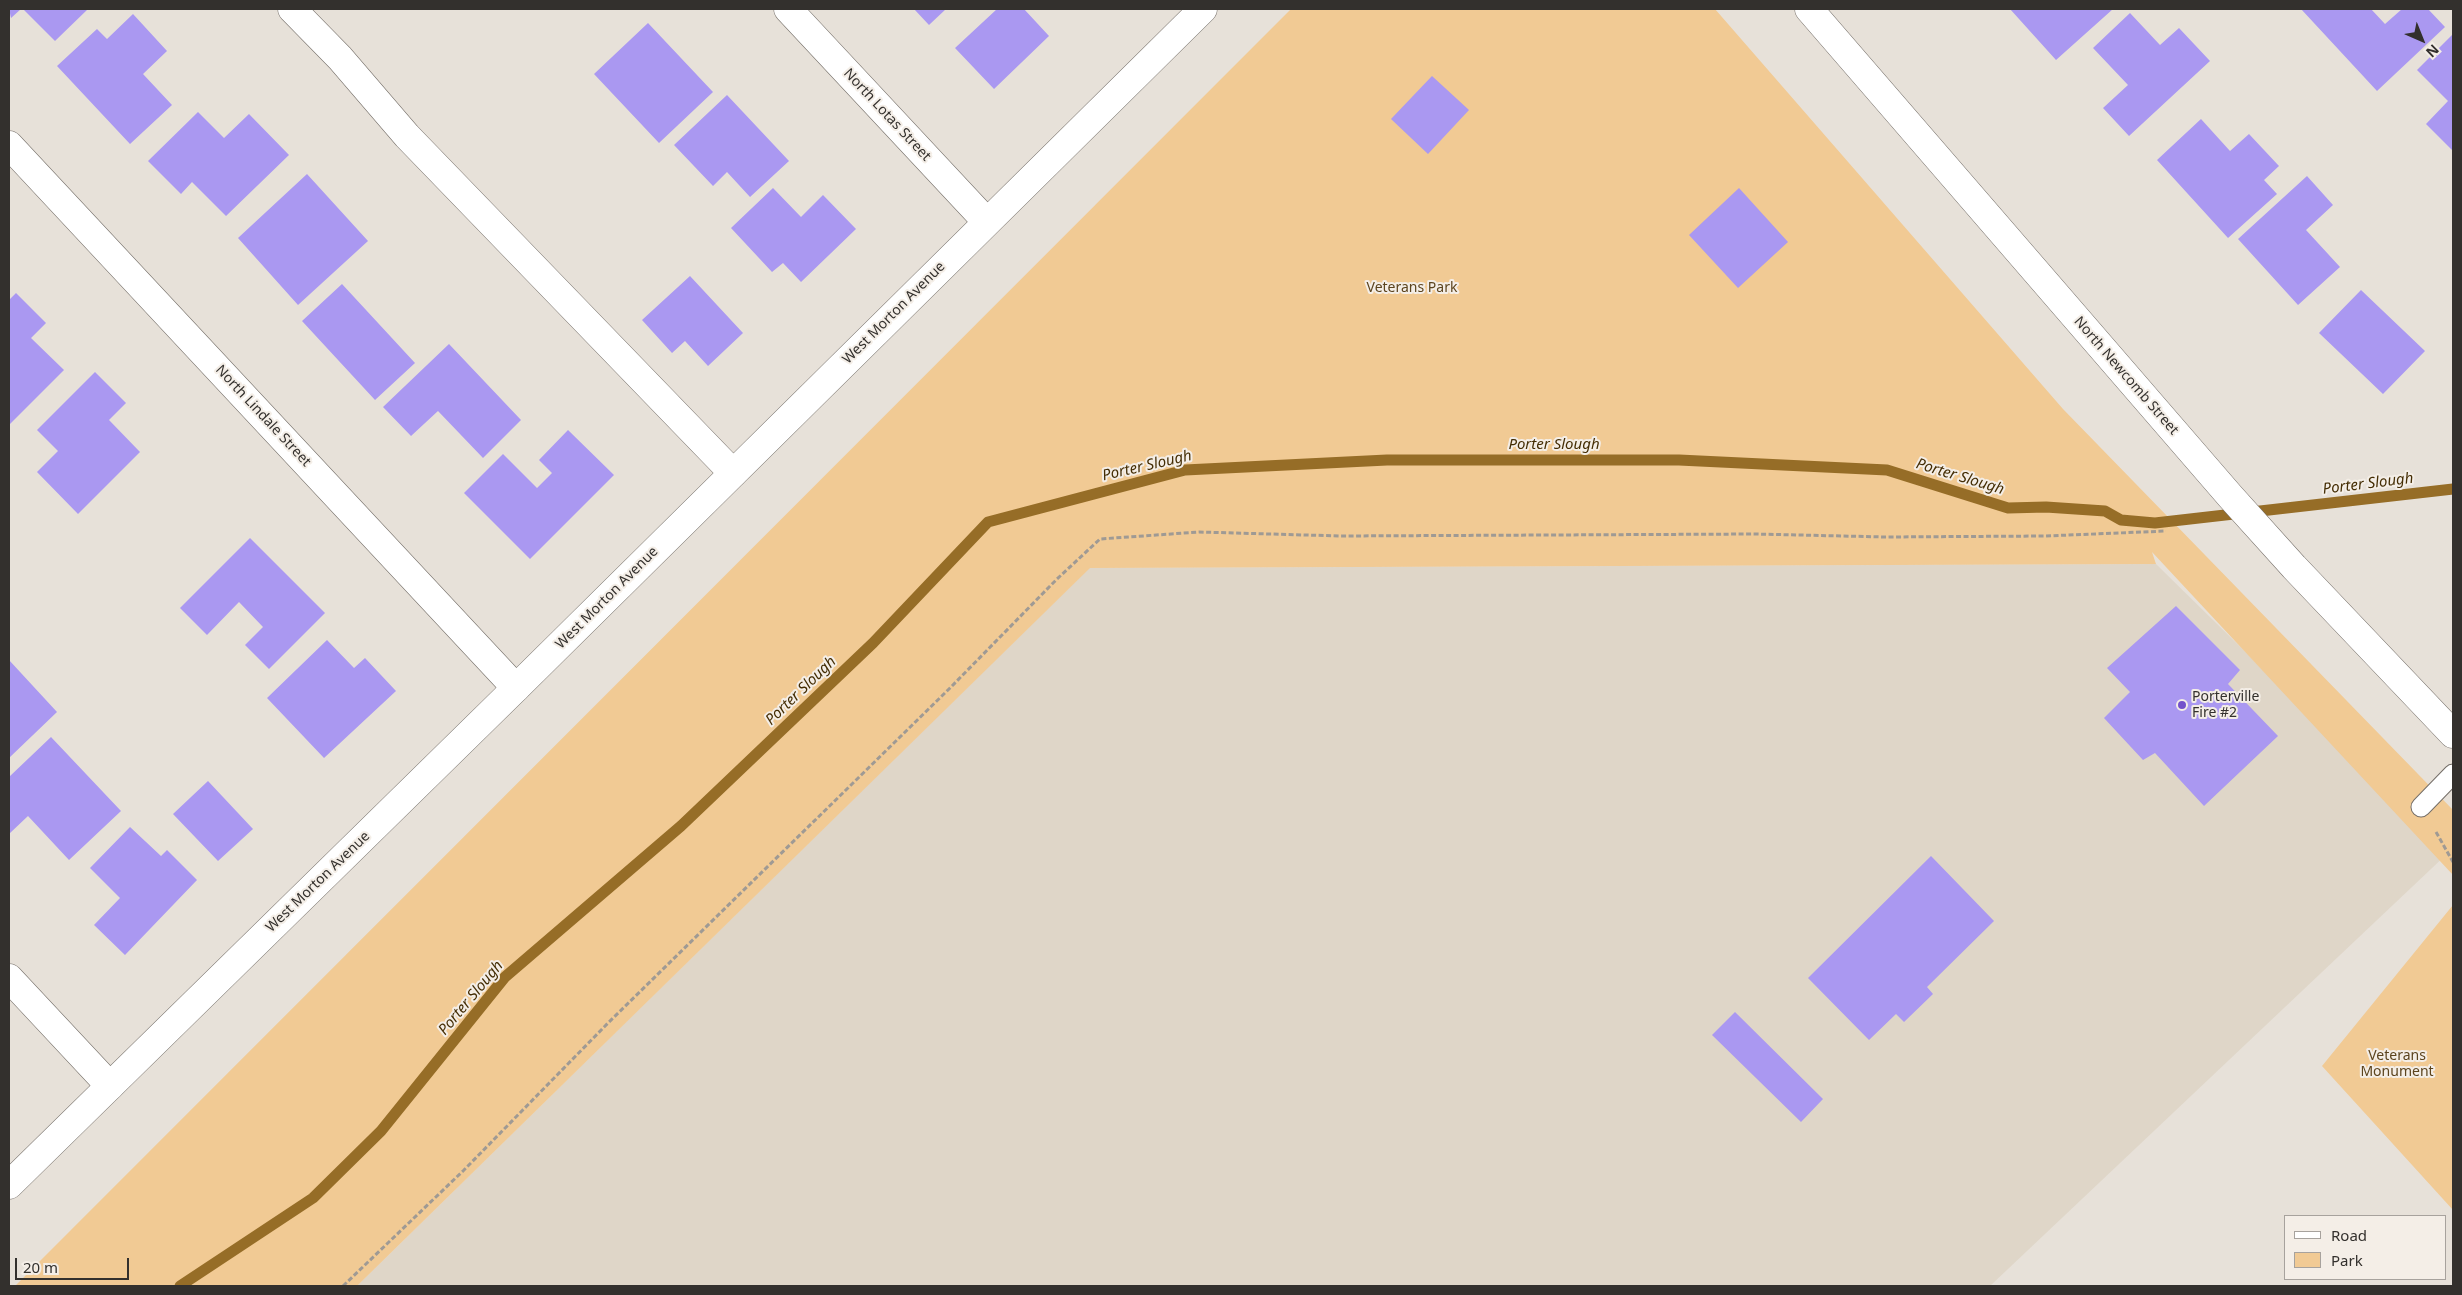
<!DOCTYPE html>
<style>
body{margin:0}
#map{position:relative;width:2462px;height:1295px;overflow:hidden;background:#e7e1d9;font-family:"Noto Sans",sans-serif}
canvas{display:block}
.frame{position:absolute;inset:0;border:10px solid #33302d;pointer-events:none}
.legend{position:absolute;left:2284px;top:1215px;width:162px;height:65px;box-sizing:border-box;background:#f4eee7;border:1px solid #a7a29d;margin:0;padding:6px 9px;list-style:none;font-size:15px;color:#33302d}
.legend li{display:flex;align-items:center;gap:10px;height:25px}
.legend b{width:25px;border:1px solid #a7a29d}
.north{position:absolute;left:2397px;top:15px;width:50px;height:50px;-webkit-text-stroke:4px #f4eee7;paint-order:stroke;rotate:136deg;font-size:14px;font-weight:700;line-height:20px;text-align:center;color:#33302d}
.north::after{content:'';display:block;margin:auto;width:18px;height:22px;background:#33302d;clip-path:polygon(50% 0,100% 100%,50% 72%,0 100%)}
.scale{position:absolute;left:15px;top:1258px;width:114px;height:22px;box-sizing:border-box;border:2px solid #33302d;border-top:0;padding-left:6px;font-size:15px;line-height:18px;white-space:nowrap;color:#33302d;-webkit-text-stroke:4px #f4eee7;paint-order:stroke}
</style>
<div id="map">
<canvas width="2462" height="1295"></canvas>
<div class="frame"></div>
<ul class="legend">
<li><b style="height:6px;background:#fff"></b>Road</li>
<li><b style="height:14px;background:#f1ca94"></b>Park</li>
</ul>
<div class="north">N</div>
<div class="scale">20 m</div>
</div>
<script>
const c = document.querySelector('canvas').getContext('2d');
c.lineJoin = 'round';
function fill(path, color) { c.fillStyle = color; c.fill(path, 'evenodd'); }
function strokePath(path, color, width, dash) { c.strokeStyle = color; c.lineWidth = width; c.lineCap = dash ? 'butt' : 'round'; c.setLineDash(dash || []); c.stroke(path); }
function drawText(font, color, halo, rows, align = 'center') {
  c.font = font + ' "Noto Sans",sans-serif'; c.lineWidth = 4; c.setLineDash([]); c.textBaseline = 'middle'; c.strokeStyle = halo; c.fillStyle = color; for (const [text, x, y, turn = 0] of rows) {
    c.save(); c.translate(x, y); c.rotate((+turn || 0) * Math.PI / 180); c.textAlign = isNaN(turn) ? turn : align; if (halo) c.strokeText(text, 0, 0); c.fillText(text, 0, 0); c.restore();
  }
}
fill(new Path2D(`
 M2156 564 2449 852 1990 1286H357L1089 568Z`), '#dfd6c8');
fill(new Path2D(`
 M1291 9H1715L2063 409 2453 810V875L2152 552 2156 564 1090 568 357 1286H15Z
 M2453 905V1210L2322 1066Z`), '#f1ca94');
strokePath(new Path2D(`
 M180 1286 313 1198 381 1131 505 977 681 826 873 643 988 522 1185 470 1387 460H1679L1887 470 2008 508 2046 507 2105 511 2121 520 2155 523 2453 489`), '#966d27', 11);
fill(new Path2D(`
 M9 9H21L11 18Z
 M23 9H88L55 41Z
 M914 9H946L929 25Z
 M997 9H1024L1049 36 994 89 955 48Z
 M2010 9H2113L2056 60Z
 M2301 9H2371L2385 24 2402 9H2428L2445 27 2377 91Z
 M2130 13 2160 45 2179 28 2210 61 2129 136 2103 108 2128 85 2093 48Z
 M133 14 167 51 143 74 172 105 130 144 57 66 97 29 107 39Z
 M648 23 713 92 659 143 594 74Z
 M2453 34V151L2426 124 2448 101 2417 70Z
 M1432 76 1469 110 1428 154 1391 119Z
 M727 95 789 161 750 197 727 172 713 186 674 145Z
 M198 112 224 138 249 114 289 155 226 216 192 182 181 194 148 161Z
 M2201 119 2230 151 2249 134 2279 166 2264 180 2277 194 2228 238 2157 160Z
 M307 174 368 241 298 305 238 238Z
 M2307 176 2333 205 2306 230 2340 267 2298 305 2238 239Z
 M773 188 801 217 823 195 856 229 801 282 783 263 772 272 731 228Z
 M1739 188 1788 242 1738 288 1689 235Z
 M690 276 743 333 708 366 685 341 672 353 642 320Z
 M342 284 415 363 375 400 302 321Z
 M2361 290 2425 351 2383 394 2319 333Z
 M16 293 46 323 31 338 64 370 9 425V300Z
 M449 344 521 420 483 458 438 411 411 436 383 407Z
 M95 372 126 403 109 420 140 452 78 514 37 472 58 451 37 430Z
 M568 430 614 475 530 559 464 493 503 454 537 488 552 473 539 460Z
 M250 538 325 613 269 669 245 645 263 627 239 602 207 635 180 608Z
 M2176 606 2240 670 2228 684 2278 736 2204 806 2155 753 2143 760 2104 718 2130 692 2107 668Z
 M327 640 354 668 365 658 396 691 324 758 267 698Z
 M9 660 57 712 9 758Z
 M51 737 121 811 69 860 28 816 9 834V777Z
 M208 781 253 829 218 861 173 814Z
 M130 827 161 856 167 850 197 880 125 955 94 925 120 898 90 868Z
 M1931 856 1994 921 1927 987 1933 994 1904 1022 1896 1014 1869 1040 1808 978Z
 M1735 1012 1823 1099 1801 1122 1712 1035Z`), '#aa98f1');
const lane = new Path2D(`
 M2421 807 2453 774`);
const street = new Path2D(`
 M292 9 340 58 407 136 733 473
 M788 9 986 221
 M9 145 516 688
 M9 978 110 1086`);
const secondary = new Path2D(`
 M1809 9 2230 496 2294 567 2453 734
 M9 1185 516 688 1203 9`);
strokePath(lane, '#746e68', 21);
strokePath(street, '#746e68', 29);
strokePath(secondary, '#746e68', 29);
strokePath(new Path2D(`
 M2436 832 2453 862
 M343 1286 464 1170 609 1022 950 688 1057 579 1100 539 1199 532 1341 536 1755 534 1886 537 2046 536 2166 531`), '#9f9a94', 3, [5, 2.5]);
strokePath(lane, '#fff', 19);
strokePath(street, '#fff', 28);
strokePath(secondary, '#fff', 28);
for (const [x, y, r, color] of [
 [2182,705,5,"#7351cb"]
]) { const dot = new Path2D(); dot.arc(x, y, r, 0, 2 * Math.PI); c.fillStyle = color; c.fill(dot); strokePath(dot, '#f4eee7', 2); }
drawText('14px', '#33302d', '#f4eee7', [
 ["North Lotas Street",887,115,47],
 ["West Morton Avenue",894,313,-45],
 ["North Newcomb Street",2126,376,49],
 ["North Lindale Street",263,416,47],
 ["West Morton Avenue",607,598,-45],
 ["West Morton Avenue",318,882,-44]
]);
drawText('14px', '#5c441e', '#f4eee7', [
 ["Veterans Park",1412,288],
 ["Veterans",2397,1056],
 ["Monument",2397,1072]
]);
drawText('14px', '#33302d', '#f4eee7', [
 ["Porterville",2192,697],
 ["Fire #2",2192,713]
], 'left');
drawText('italic 15px', '#442d04', '#f4eee7', [
 ["Porter Slough",1554,445],
 ["Porter Slough",1147,466,-13],
 ["Porter Slough",1960,477,17],
 ["Porter Slough",2368,484,-7],
 ["Porter Slough",801,691,-44],
 ["Porter Slough",471,998,-50]
]);
</script>
